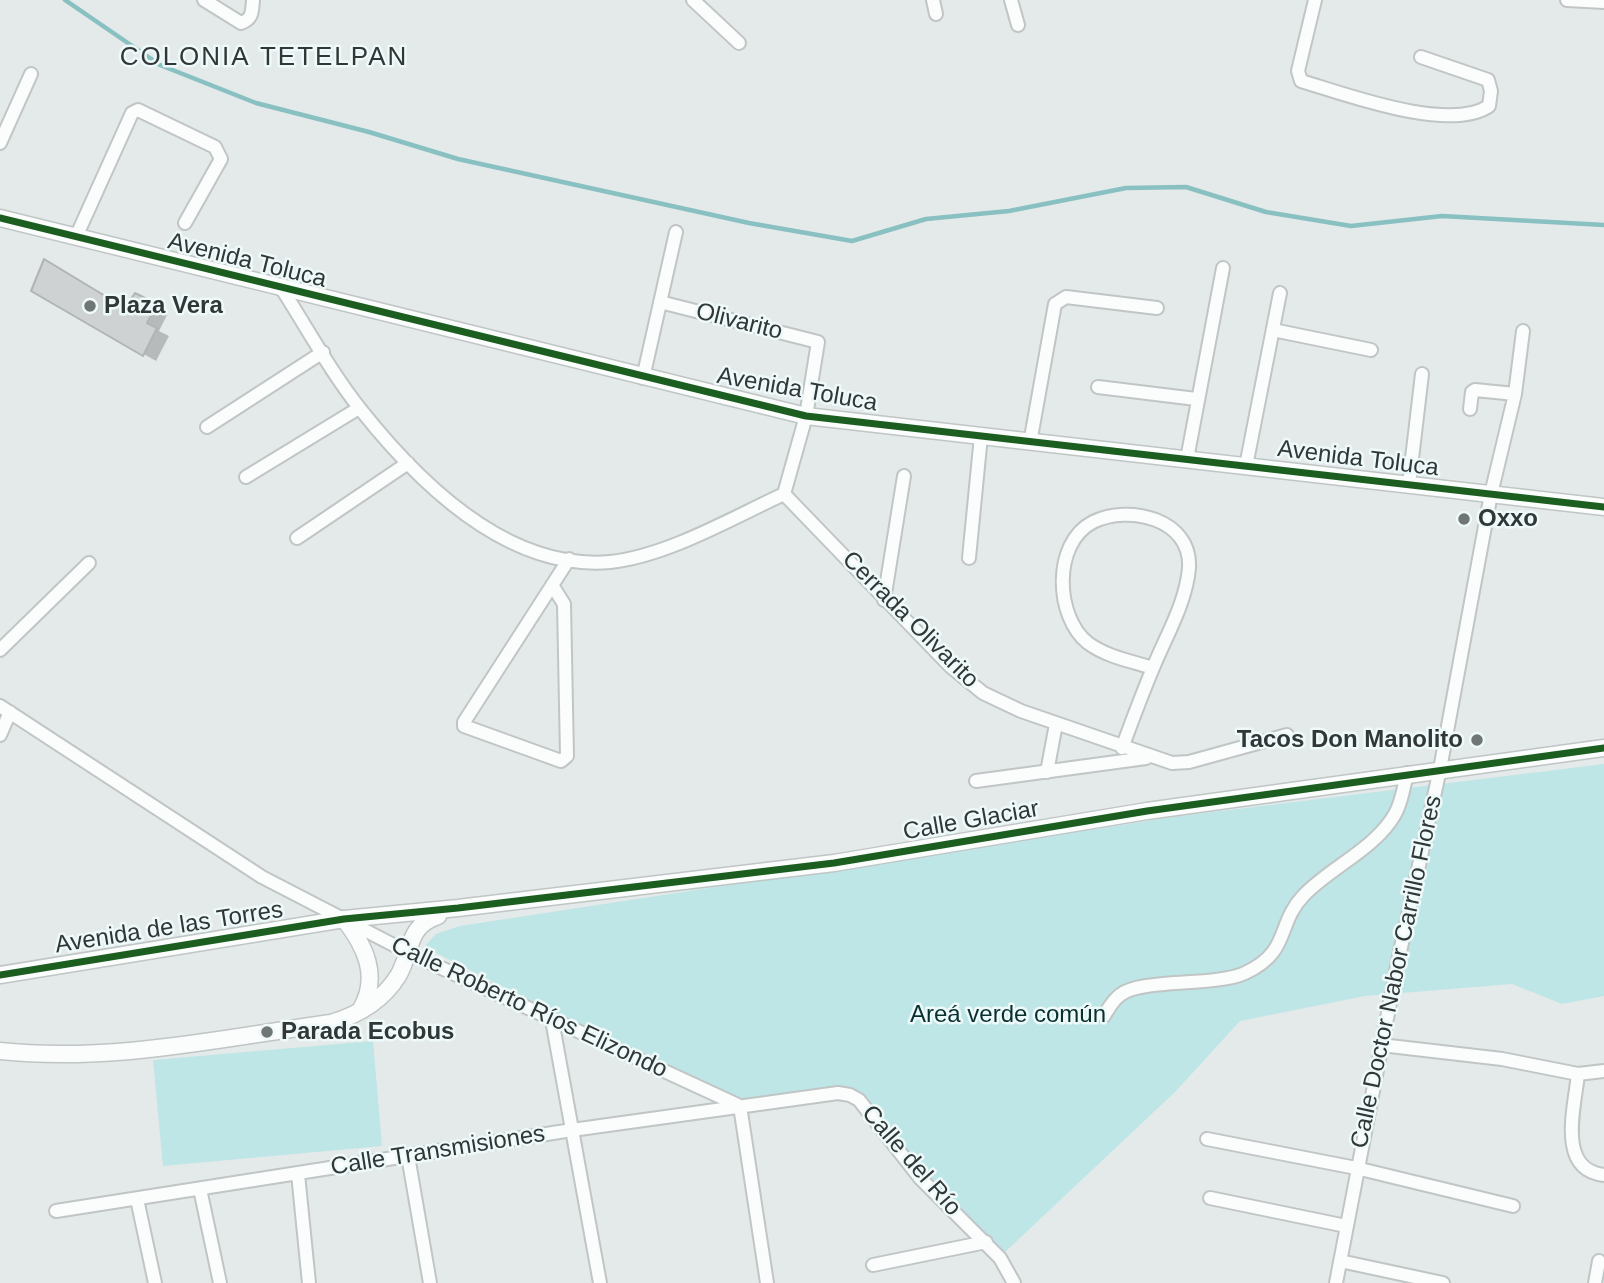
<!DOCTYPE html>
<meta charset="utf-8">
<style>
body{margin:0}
canvas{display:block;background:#e4e9e9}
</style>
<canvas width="1604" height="1283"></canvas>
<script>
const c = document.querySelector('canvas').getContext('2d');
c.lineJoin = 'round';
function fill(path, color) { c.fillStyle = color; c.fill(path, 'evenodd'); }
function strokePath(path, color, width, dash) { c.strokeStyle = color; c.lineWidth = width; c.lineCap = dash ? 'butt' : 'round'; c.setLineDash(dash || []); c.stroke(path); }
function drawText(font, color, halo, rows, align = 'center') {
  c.font = font + ' Helvetica,sans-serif'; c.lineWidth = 5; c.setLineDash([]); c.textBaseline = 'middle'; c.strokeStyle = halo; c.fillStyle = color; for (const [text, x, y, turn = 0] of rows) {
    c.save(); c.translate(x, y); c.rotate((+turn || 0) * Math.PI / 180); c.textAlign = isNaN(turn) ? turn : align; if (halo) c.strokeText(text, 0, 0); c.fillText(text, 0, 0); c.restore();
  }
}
fill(new Path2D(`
 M1604 764V996L1562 1004 1512 984 1365 996 1240 1021 1176 1091 1003 1254 850 1095 740 1106 424 947 436 934 460 926 1180 816Z
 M373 1041 382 1146 163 1166 153 1060Z`), '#bfe6e7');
fill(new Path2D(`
 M34 291 125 310 135 295 168 313 159 331 169 336 156 361Z`), '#0003');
strokePath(new Path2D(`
 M65 0 160 65 256 103 369 132 458 159 749 223 852 241 926 219 1009 211 1126 188 1186 187 1266 212 1351 226 1442 216 1604 225`), '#89c0c2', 4.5);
const building = new Path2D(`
 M44 259 125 308 135 293 157 304 147 323 157 328 143 356 31 291Z`);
fill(building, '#ced2d2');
strokePath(building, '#b0b4b4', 2);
const minor = new Path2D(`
 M204 0 241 23C253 19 252 11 253 0
 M693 0 739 43
 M933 0 936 14
 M1011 0 1018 25
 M1315 0 1298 71 1301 81C1345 94 1449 133 1489 106L1491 91 1488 80 1421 57
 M1567 0 1604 2
 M0 143 31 74
 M76 237 132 113 138 110 215 147 221 159 185 223
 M282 289C307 328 332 374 361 410 419 483 508 571 610 562 667 556 732 518 784 494L806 416 818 342 660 302
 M1273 330 1371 350
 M643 378 676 232
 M1098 387 1196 399
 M1470 409 1472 392 1475 390 1515 394
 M207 427 323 352
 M1030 443 1055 304 1066 297 1157 308
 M1187 459 1223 268
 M1246 466 1280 293
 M246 477 359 408
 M1409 484 1422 374
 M784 494 950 666 983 693 1021 711 1172 763 1189 762 1287 735
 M297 538 408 463
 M969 558 981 436
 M552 585 564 604 567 756 561 761 464 726V722L569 559
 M884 600 904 476
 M0 650 89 563
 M0 706 262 877 409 953 740 1106
 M0 735 10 712
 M1122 748C1132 721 1142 694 1153 668 1166 636 1186 603 1189 568 1192 519 1129 504 1093 522 1052 543 1055 617 1088 643 1107 657 1131 661 1153 668
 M1047 772 1056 724
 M976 781 1146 758
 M1104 1016C1108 1009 1113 1000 1120 995 1141 978 1214 987 1245 973 1291 952 1276 924 1304 895 1331 867 1376 848 1395 814 1402 802 1404 786 1407 773
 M552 1020 600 1283
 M1381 1045 1502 1059 1578 1074 1604 1071
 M1578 1074C1575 1106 1556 1170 1604 1175
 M740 1106 767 1283
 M1207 1139 1356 1168 1513 1206
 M408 1156 430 1283
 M298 1174 309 1283
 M200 1189 220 1283
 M1210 1198 1346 1226
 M137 1199 155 1283
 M56 1211 572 1130 838 1093 850 1095 859 1100 920 1178 1000 1258 1014 1283
 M1340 1261 1443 1283
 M873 1265 986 1242
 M1336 1283 1398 961 1440 769 1491 494 1515 394 1523 331
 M1595 1283 1599 1261`);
const tertiary = new Path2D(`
 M0 218 806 416 1604 507
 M344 919C365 946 380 976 361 1009
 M0 975 344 919 458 908 834 863 1147 811 1604 748
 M0 1051C110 1063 223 1038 331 1023 358 1015 383 1000 398 976 413 950 406 927 438 916`);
strokePath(minor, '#c0c5c5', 16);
strokePath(tertiary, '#c0c5c5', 19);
strokePath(minor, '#fbfcfc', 12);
strokePath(tertiary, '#fbfcfc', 16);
strokePath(new Path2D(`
 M0 218 806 416 1604 507
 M0 975 344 919 458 908 834 863 1147 811 1604 748`), '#1b5e20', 7);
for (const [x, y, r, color] of [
 [90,306,7,"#707575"],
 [1464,519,7,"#707575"],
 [1477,740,7,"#707575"],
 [267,1032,7,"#707575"]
]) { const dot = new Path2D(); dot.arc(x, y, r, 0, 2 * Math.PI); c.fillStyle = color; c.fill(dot); strokePath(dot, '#eef9f9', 2.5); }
drawText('24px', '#313636', '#eef9f9', [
 ["Avenida Toluca",247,261,14],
 ["Olivarito",739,322,14],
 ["Avenida Toluca",797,390,10],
 ["Avenida Toluca",1358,459,7],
 ["Cerrada Olivarito",910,620,45],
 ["Calle Glaciar",971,821,-10],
 ["Avenida de las Torres",169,928,-9],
 ["Calle Doctor Nabor Carrillo Flores",1397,972,-78],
 ["Calle Roberto Ríos Elizondo",529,1008,25],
 ["Calle Transmisiones",438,1151,-9],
 ["Calle del Río",911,1161,49]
]);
drawText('bold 24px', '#313636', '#eef9f9', [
 ["Plaza Vera",104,306],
 ["Oxxo",1478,519],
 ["Tacos Don Manolito",1463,740,"right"],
 ["Parada Ecobus",281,1032]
], 'left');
drawText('24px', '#093031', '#eef9f9', [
 ["Areá verde común",1008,1015]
]);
c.letterSpacing = '2px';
drawText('26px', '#313636', '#eef9f9', [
 ["COLONIA TETELPAN",264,58]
]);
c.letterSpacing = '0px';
</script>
